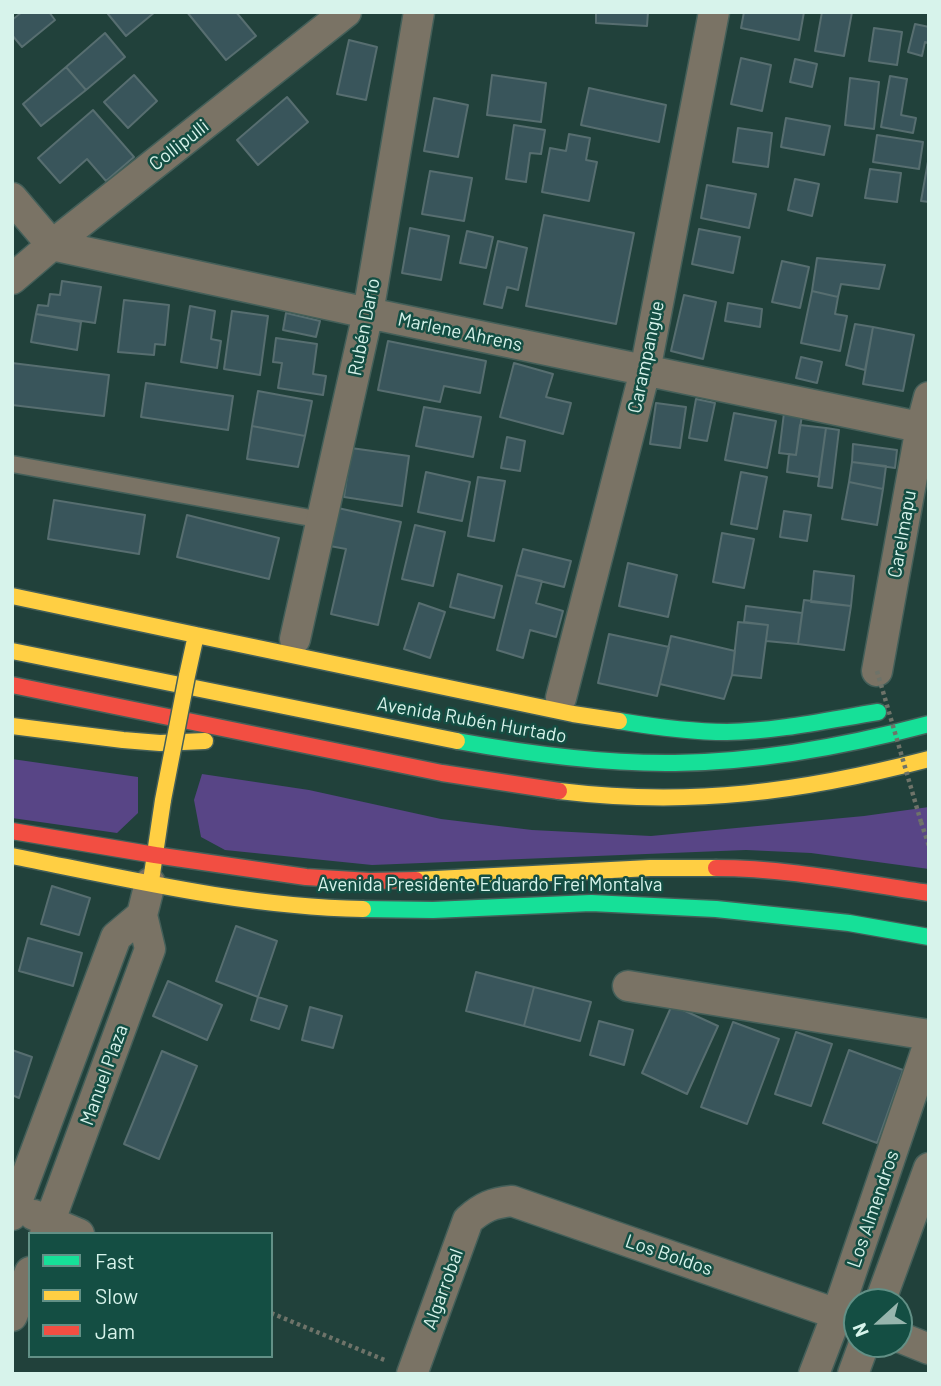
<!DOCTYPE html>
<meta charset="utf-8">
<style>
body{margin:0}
#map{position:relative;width:941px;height:1386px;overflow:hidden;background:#21413b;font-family:Barlow,sans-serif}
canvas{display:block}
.frame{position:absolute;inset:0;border:14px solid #d7f3eb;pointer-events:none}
.legend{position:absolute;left:28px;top:1232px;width:245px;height:126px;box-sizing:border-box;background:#144e43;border:2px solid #629086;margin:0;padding:9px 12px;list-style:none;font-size:21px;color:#d7f3eb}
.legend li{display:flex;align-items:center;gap:14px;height:35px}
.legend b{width:35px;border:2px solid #629086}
.north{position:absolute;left:843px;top:1288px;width:70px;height:70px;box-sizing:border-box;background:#144e43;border:2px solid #629086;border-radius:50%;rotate:248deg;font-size:19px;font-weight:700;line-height:28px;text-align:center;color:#d7f3eb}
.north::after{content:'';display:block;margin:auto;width:24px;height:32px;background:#97b5ad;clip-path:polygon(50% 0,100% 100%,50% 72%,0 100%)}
</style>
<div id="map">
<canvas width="941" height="1386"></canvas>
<div class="frame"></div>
<ul class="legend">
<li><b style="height:9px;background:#16e098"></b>Fast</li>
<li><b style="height:9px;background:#ffcf43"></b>Slow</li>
<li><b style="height:9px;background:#f24e42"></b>Jam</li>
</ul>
<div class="north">N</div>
</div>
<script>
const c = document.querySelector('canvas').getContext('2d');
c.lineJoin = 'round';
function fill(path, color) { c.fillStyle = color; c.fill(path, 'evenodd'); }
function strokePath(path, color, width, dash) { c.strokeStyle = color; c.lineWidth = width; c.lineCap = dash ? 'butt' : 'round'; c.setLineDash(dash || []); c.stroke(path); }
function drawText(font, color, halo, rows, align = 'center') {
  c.font = font + ' Barlow,sans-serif'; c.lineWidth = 5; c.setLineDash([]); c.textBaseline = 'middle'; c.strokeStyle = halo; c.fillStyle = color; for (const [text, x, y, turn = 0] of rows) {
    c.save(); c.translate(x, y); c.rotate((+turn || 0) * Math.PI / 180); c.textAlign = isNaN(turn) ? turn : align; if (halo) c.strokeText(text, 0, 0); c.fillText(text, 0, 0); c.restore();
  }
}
fill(new Path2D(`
 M12 759 138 777V813L117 833 12 818Z
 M202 774 309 790 441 819 532 830 651 836 864 816 929 807V869L811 853 746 850 372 865 225 850 201 837 194 800Z`), '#584586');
const building = new Path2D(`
 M22 12H49L55 20 22 47 12 35V20Z
 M110 12H155L126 36 108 14Z
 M187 12H236L256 36 226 60Z
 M596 12H648L647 26 596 23Z
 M744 12H804L799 40 741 28Z
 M822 12H852L844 56 815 51Z
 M915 24 929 27V43L925 42 922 56 908 52Z
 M874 28 902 32 897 65 869 61Z
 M105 33 125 57 86 90 66 67Z
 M349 40 377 47 366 100 337 94Z
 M741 58 771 65 762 111 731 104Z
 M795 59 817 64 812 87 790 82Z
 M66 67 86 90 41 126 23 104Z
 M134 75 157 101 128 128 104 102Z
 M492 75 546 83 541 122 487 115Z
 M890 76 907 79 901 115 916 118 913 133 881 127Z
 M850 78 879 82 874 129 845 125Z
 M589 88 666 105 659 142 581 125Z
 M287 97 308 122 258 165 237 140Z
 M434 98 468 105 458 157 424 151Z
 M93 110 134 157 106 181 87 159 60 183 38 158Z
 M786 118 830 126 824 155 781 147Z
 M514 125 545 130 541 154 530 153 526 182 506 179Z
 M738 128 772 133 768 167 733 162Z
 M569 134 590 138 586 160 597 162 589 201 542 192 550 148 566 151Z
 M877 135 923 142 919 169 873 162Z
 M929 156V202L921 201Z
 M870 169 901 173 897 202 865 198Z
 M430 171 472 178 464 221 422 214Z
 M795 179 819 184 812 216 788 210Z
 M707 185 756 194 749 228 701 218Z
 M544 215 634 233 616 324 526 306Z
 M410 228 449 236 441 280 402 273Z
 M699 229 740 237 733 273 692 264Z
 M467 231 493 237 486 268 460 263Z
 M498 241 527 248 518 290 507 287 502 308 484 304Z
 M817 258 885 265 879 289 841 284 838 297 812 291Z
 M782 261 809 267 800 308 772 302Z
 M62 281 101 287 95 323 36 314 38 305 48 306 50 294 60 295Z
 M812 291 838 297 835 314 847 316 840 351 801 343Z
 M684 295 716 302 703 359 671 351Z
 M124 300 169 305 165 345 155 344 154 355 118 352Z
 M728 303 762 309 760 327 725 321Z
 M190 306 215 311 211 339 221 341 217 368 181 362Z
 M232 311 268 316 260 375 224 369Z
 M286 313 320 321 316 337 283 330Z
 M36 314 81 322 77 350 31 342Z
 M855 324 873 327 865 370 846 365Z
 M873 327 914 335 903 391 863 384Z
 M276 338 317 344 313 374 326 376 323 395 278 388 282 363 273 362Z
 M388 341 486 361 480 393 444 386 440 402 378 390Z
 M801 357 822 362 817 383 796 378Z
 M12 363 109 375 104 416 12 405Z
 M514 363 553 374 546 397 571 403 563 434 500 417Z
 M146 383 233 396 228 430 141 417Z
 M258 391 312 401 305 436 252 426Z
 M696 399 715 403 707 441 689 438Z
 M656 403 686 407 680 448 650 444Z
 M424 407 481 417 473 457 416 446Z
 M734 413 776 421 767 468 725 460Z
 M784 413 802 415 796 455 779 453Z
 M800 425 826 428 819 477 787 472 789 454 796 455Z
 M252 426 305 436 298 467 247 459Z
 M826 428 839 430 832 488 818 486Z
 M507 437 525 441 520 471 501 468Z
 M853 444 897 450 895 468 852 462Z
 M351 448 409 456 402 506 344 497Z
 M852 462 886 466 883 489 849 482Z
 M426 472 470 482 462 521 418 512Z
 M741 472 767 477 757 529 731 524Z
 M478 477 505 481 494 541 468 536Z
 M849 482 883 489 877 525 842 519Z
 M54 500 145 515 139 554 48 539Z
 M338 508 401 522 378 625 331 614 346 549 330 546Z
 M784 511 811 515 807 541 780 537Z
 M187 515 279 538 269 579 177 557Z
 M415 525 445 532 433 586 402 579Z
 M722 533 754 539 744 588 713 582Z
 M523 549 571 561 564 587 516 575Z
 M628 563 677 575 668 617 619 606Z
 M814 571 854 576 851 606 811 602Z
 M458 574 502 586 494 618 450 607Z
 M516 575 542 581 536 603 563 611 556 637 530 630 523 658 497 650Z
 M804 600 851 606 844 650 798 644Z
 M419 603 445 612 430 658 404 649Z
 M746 606 802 613 798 644 766 641 768 625 744 622Z
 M738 622 768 625 761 678 732 675Z
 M609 634 669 647 657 696 598 683Z
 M671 636 735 651 732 675 724 699 660 684Z
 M52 886 90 898 79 935 41 924Z
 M236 926 277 941 258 997 216 981Z
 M28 938 82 953 73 986 19 971Z
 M476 972 534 987 524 1026 466 1011Z
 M168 981 222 1005 207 1040 153 1016Z
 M534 987 591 1002 580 1041 524 1026Z
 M258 997 287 1006 279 1029 251 1020Z
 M672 1005 718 1026 687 1094 642 1073Z
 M310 1007 342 1016 333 1048 302 1040Z
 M599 1021 633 1030 624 1065 590 1055Z
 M733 1022 779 1039 747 1124 701 1107Z
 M796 1032 832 1044 811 1106 775 1094Z
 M12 1050 32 1057 19 1098 12 1095Z
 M849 1050 903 1070 877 1143 823 1123Z
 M162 1051 197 1066 159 1159 124 1144Z`);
fill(building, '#39555b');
strokePath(building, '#576e70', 2);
const lane = new Path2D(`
 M12 464 322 520`);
const street = new Path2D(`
 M12 198 52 245 368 313 929 429
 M12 279 52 245 346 12
 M295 639 368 313 419 12
 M877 671 921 427 929 397
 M561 698 645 371 714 12
 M628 986 929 1035
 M12 1215 116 937 142 915
 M34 1215 79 1234
 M45 1234 150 949 142 915 150 883
 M880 1302 929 1168
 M12 1316 30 1272
 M899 1337 929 1349
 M412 1374 468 1220C483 1207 492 1203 512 1201L857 1321
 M814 1374 837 1314 929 1043
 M853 1374 864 1344`);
const fast = new Path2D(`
 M619 721C655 727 691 732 727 732 778 731 828 720 878 712
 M457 741C529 754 602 764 675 763 761 762 846 746 929 724
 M363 909 433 910 591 903 716 909 849 923 929 937`);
const slow = new Path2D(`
 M12 596 196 635 187 676
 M196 635 573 714 619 721
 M12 651 457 741
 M12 726 123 740 160 743 205 741
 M559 791C690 807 802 792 929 759
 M12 856C128 879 245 907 363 909
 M416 880 650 868H716
 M151 881 163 800`);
const jam = new Path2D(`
 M12 685 442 773 559 791
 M12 831 155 855
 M155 855 306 877 370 881 416 880
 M716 868C787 868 859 883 929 893`);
strokePath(lane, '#445f59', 19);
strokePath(street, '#445f59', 33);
strokePath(fast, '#445f59', 19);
strokePath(slow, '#445f59', 19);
strokePath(jam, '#445f59', 19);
strokePath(new Path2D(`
 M921 822 929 846
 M271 1313 387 1361`), '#6e7369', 4.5, [3.5, 3.5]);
strokePath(lane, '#7a7365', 16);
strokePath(street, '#7a7365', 30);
strokePath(fast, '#16e098', 16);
strokePath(slow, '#ffcf43', 16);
strokePath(jam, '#f24e42', 16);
const slowBridge = new Path2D(`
 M163 800 187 676`);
strokePath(slowBridge, '#445f59', 19, []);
strokePath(new Path2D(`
 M877 671 921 822`), '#6e7369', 4.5, [3.5, 3.5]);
strokePath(slowBridge, '#ffcf43', 16);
drawText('19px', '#d7f3eb', '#144e43', [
 ["Collipulli",179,145,-38],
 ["Rubén Darío",364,327,-79],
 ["Marlene Ahrens",460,332,12],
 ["Carampangue",646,357,-78],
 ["Carelmapu",902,534,-80],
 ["Avenida Rubén Hurtado",472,720,10],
 ["Avenida Presidente Eduardo Frei Montalva",490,885],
 ["Manuel Plaza",104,1075,-70],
 ["Los Almendros",873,1209,-71],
 ["Los Boldos",669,1255,19],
 ["Algarrobal",443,1289,-70]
]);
</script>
